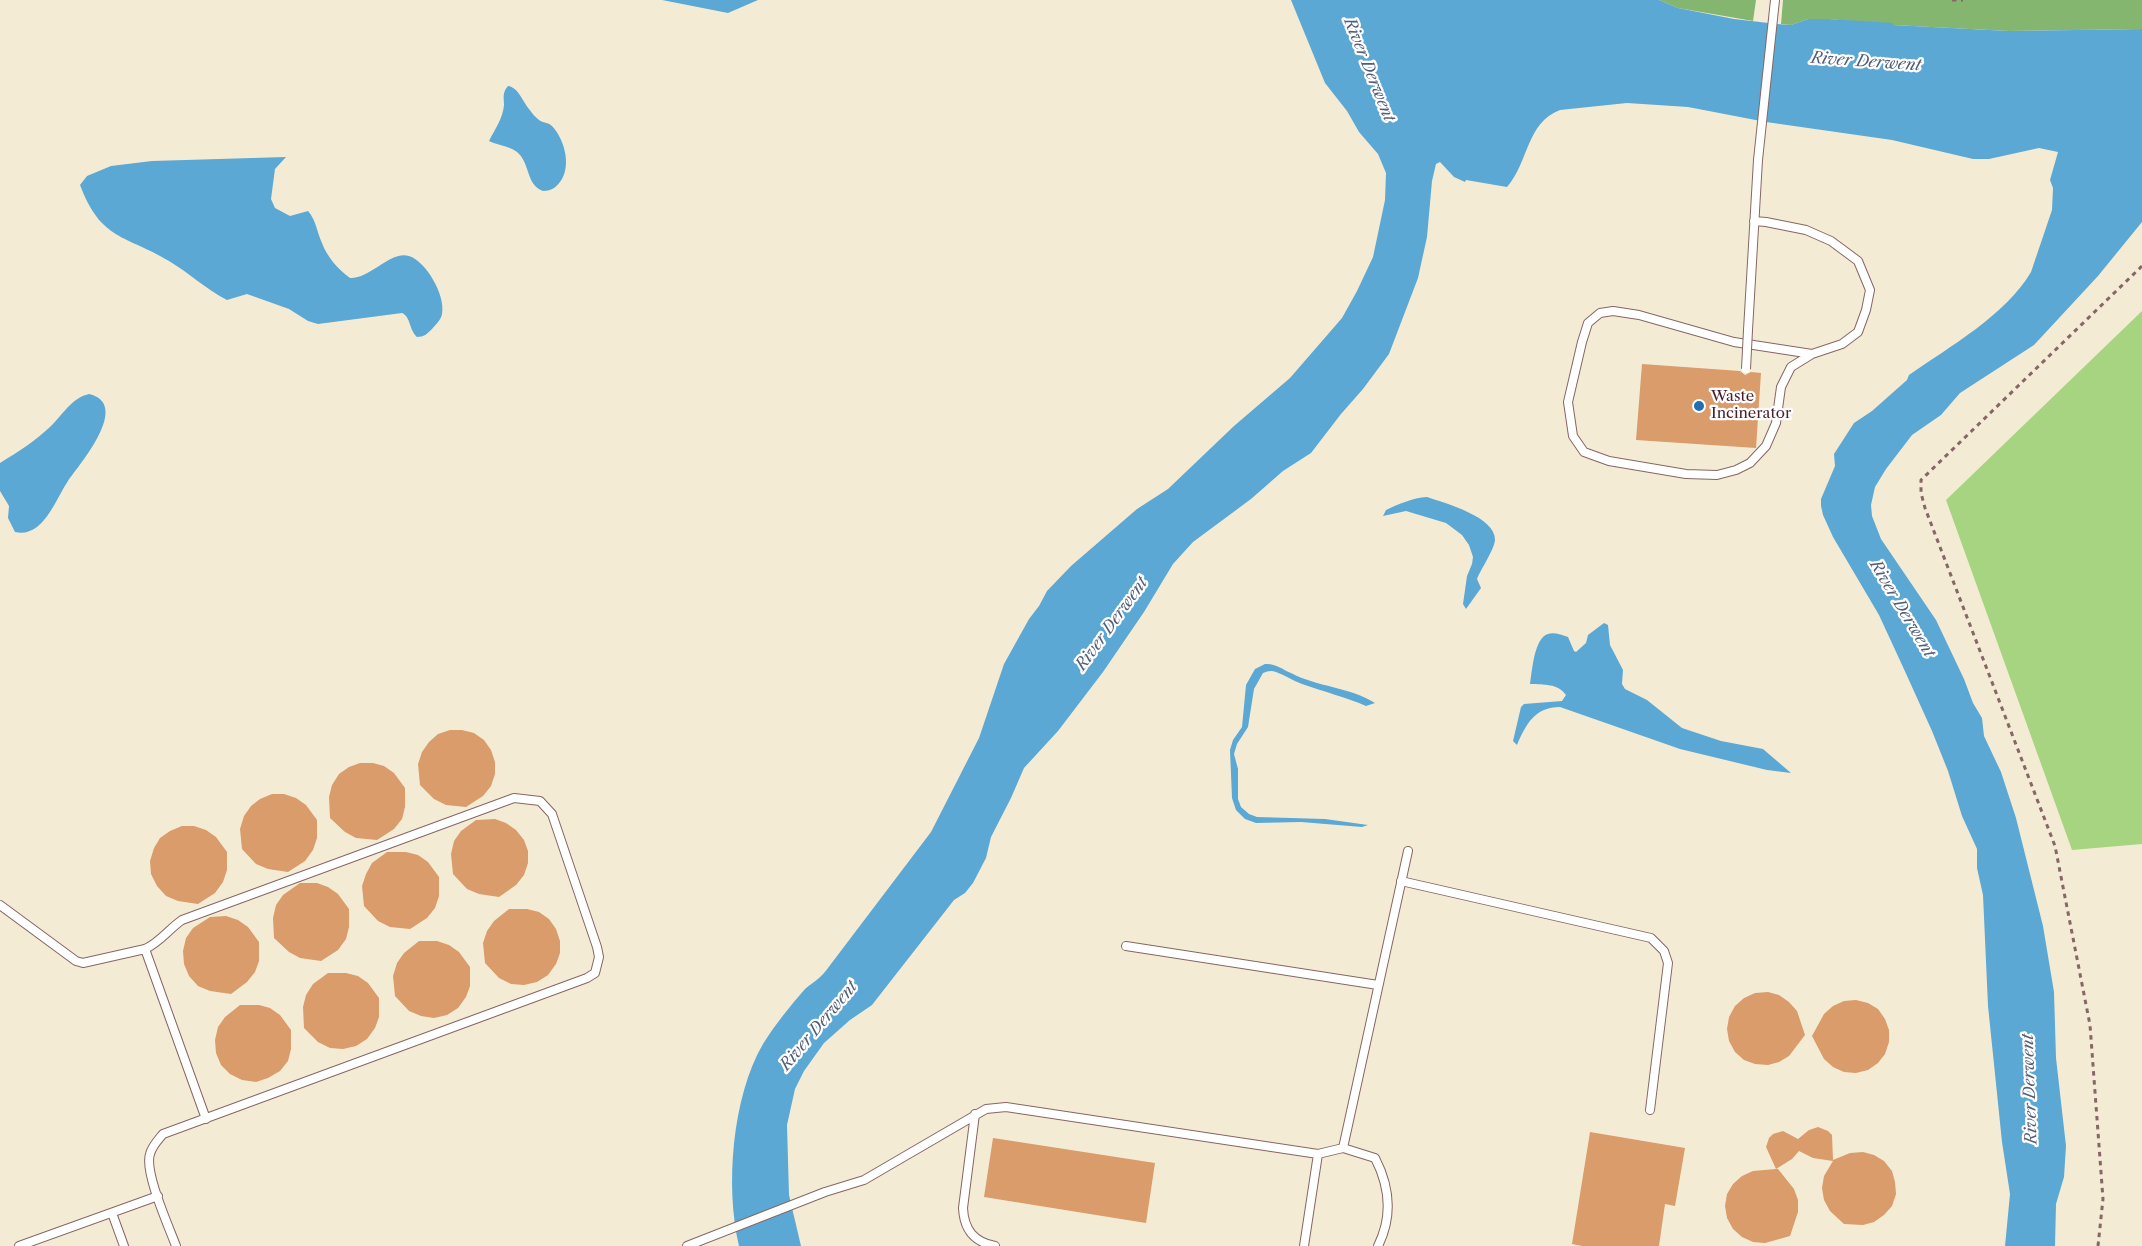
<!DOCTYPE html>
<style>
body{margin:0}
canvas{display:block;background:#f4ebd5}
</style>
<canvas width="2142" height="1246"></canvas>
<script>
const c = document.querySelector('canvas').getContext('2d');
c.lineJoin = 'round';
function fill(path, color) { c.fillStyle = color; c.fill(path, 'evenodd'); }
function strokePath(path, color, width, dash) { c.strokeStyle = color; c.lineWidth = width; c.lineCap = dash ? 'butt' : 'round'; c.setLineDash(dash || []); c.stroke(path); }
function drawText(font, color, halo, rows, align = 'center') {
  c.font = font + ' "Libre Caslon Text",serif'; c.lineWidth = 4.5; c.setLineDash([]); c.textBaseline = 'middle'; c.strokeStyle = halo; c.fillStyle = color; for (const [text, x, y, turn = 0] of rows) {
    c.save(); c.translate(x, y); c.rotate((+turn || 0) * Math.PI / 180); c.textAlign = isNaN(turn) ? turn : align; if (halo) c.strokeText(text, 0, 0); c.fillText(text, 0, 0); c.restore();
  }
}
fill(new Path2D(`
 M2142 311V844L2072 850 1946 500Z`), '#a6d481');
fill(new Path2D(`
 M1659 0H1756L1753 21 1678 8Z
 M1783 0H2142V29L2009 31 1893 25 1829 19H1808L1791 25 1781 24Z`), '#84b66f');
fill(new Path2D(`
 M662 0H758L728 13Z
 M1291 0H1659L1678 8 1734 19 1777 24 1791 25 1808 19H1829L1893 23V25L2009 31 2142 29V222L2098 276 2034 345 1960 393 1941 415 1912 435 1886 469 1875 487 1871 505 1872 516 1881 539 1936 620 1964 679 1973 703 1982 718 1984 736 2001 772 2016 818 2043 926 2054 992 2056 1058 2066 1146 2064 1177 2056 1204 2055 1246H2005L2010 1194 2002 1142 1988 1006 1983 895 1977 868V849L1962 816 1948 771 1932 731 1903 667 1879 615 1833 537 1823 515 1821 506V499L1835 466 1834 454 1854 423 1872 411 1907 380 1909 375C1949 347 2006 315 2031 272L2052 210 2053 188 2050 180 2058 152 2039 148 1989 159H1973L1892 140 1766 122 1688 107 1627 103 1560 110C1526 123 1529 162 1507 187L1466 180 1465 182 1454 177 1440 162 1436 164 1432 181 1427 237 1418 278 1389 354 1363 389 1341 414 1311 453 1283 471 1251 499 1193 542 1173 564 1144 612 1103 672 1058 731 1024 768 1011 798 991 837 986 858 973 883 965 893 954 900 872 1005 850 1020 824 1043 804 1071 795 1089 787 1125 789 1195 801 1246H739C725 1187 732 1097 763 1044 774 1026 791 1005 805 989 809 985 815 982 819 978 825 973 829 966 834 960L931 832 979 738 1004 664 1029 619 1039 606 1047 591 1071 566 1137 509 1168 489 1234 426 1290 378 1342 318 1357 291 1373 257 1385 200 1386 173 1378 154 1359 132 1347 111 1325 83Z
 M508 86C518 87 523 102 529 109 532 113 535 117 539 120 543 123 548 122 552 126 564 139 571 163 562 179 557 187 552 191 543 191 527 185 530 167 520 155 513 146 499 146 489 141 495 129 503 118 504 105 504 97 502 93 508 86Z
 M286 157 275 169 271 199 275 208 290 216 308 211C316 220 317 232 322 243 327 257 338 269 350 278 370 279 391 250 409 256 426 261 446 296 442 314 441 320 436 324 432 329 427 334 424 337 417 337 409 330 411 317 402 313L318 324 308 321 289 309 247 294 227 300C206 289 189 273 169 261 126 235 101 241 80 185L87 176 111 166 152 161Z
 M89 394C132 404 79 465 68 481 58 496 51 516 37 527 30 532 23 534 15 532L8 518 9 506 0 491V463C18 452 35 441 50 427 63 415 71 398 89 394Z
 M1427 497C1445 503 1496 517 1495 540 1494 550 1481 569 1477 579L1481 588 1466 609 1463 604 1467 576 1472 564 1473 557 1469 545 1462 535 1446 523 1406 511 1383 516 1386 510C1399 504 1412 498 1427 497Z
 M1604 623 1608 625 1610 645 1623 670 1622 684 1625 689 1647 700 1682 728 1721 741 1763 749 1791 773 1767 770 1680 749 1560 707C1535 707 1526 724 1517 745L1513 741 1521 707 1524 704 1562 701 1566 695C1557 683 1544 685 1530 684 1532 672 1534 638 1548 634 1554 632 1562 635 1568 637L1574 651 1576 652 1586 643 1588 635Z
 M1265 664C1275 663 1282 669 1291 673 1317 687 1350 687 1375 703L1366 706C1346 697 1324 692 1302 684 1293 681 1285 675 1276 672 1271 670 1268 671 1263 673L1254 689 1248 727 1237 744 1234 754 1238 769V799L1241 807 1249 814 1257 817 1325 819 1368 825 1362 827 1301 822 1256 823 1245 819 1236 810 1232 798 1230 750 1233 740 1242 727 1246 685 1255 669Z`), '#5ba8d4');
fill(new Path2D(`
 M1642 364 1740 371 1745 375 1751 372 1761 373 1756 448 1636 440Z
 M450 730H462L474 733 484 740 491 750 495 762V774L491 786 483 796 466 807 446 805 434 799 420 785 418 764 422 752 429 742 438 734Z
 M360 763H373L384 766 394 773 405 788V807L402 819 394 829 377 840 356 838 345 832 330 818 329 797 332 785 339 774 349 767Z
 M272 794H284L296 798 306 805 317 820V838L313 850 305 861 288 872 268 869 256 864 242 849 240 829 244 816 251 806 260 799Z
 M495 819 506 823 516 830 524 840 528 851V863L524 875 516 885 499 897 479 894 467 889 453 874 451 854 454 841 461 831 476 820Z
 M182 826H194L206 830 216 837 227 852V870L223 882 215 893 198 904 178 901 166 896 157 886 151 874 150 861 154 848 160 838 170 831Z
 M387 852H406L418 855 428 862 439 877V896L435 908 427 918 410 929 390 927 378 921 364 906 362 886 366 874 372 863Z
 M300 883H317L328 887 338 894 349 909V927L346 939 338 950 321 961 300 958 289 952 274 938 273 918 276 905 283 895Z
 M509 909H527L539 912 549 919 556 929 560 941V953L556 964 548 975 537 982 524 985 511 984 499 978 485 963 483 943 487 931 494 921Z
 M226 916 238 920 248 927 259 942V961L255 972 247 982 231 994 210 991 198 986 189 976 184 964 183 951 186 938 193 928 210 917Z
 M419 941H437L449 945 459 952 470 967V986L466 997 458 1008 447 1015 434 1018 421 1016 409 1011 395 996 393 976 397 963 404 953Z
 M328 973H346L358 976 368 983 379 998V1017L375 1028 367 1039 356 1046 343 1049 330 1048 318 1042 304 1028 303 1007 306 995 313 984Z
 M1768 992 1779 995 1789 1002 1797 1011 1805 1035 1789 1056 1779 1062 1768 1065 1755 1064 1744 1060 1735 1052 1729 1041 1727 1029 1729 1017 1735 1006 1744 998 1755 993Z
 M1856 1000 1868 1003 1878 1009 1885 1019 1889 1030V1042L1885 1054 1878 1063 1868 1070 1856 1073 1844 1072 1833 1067 1824 1059 1812 1036 1824 1014 1833 1006 1844 1001Z
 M240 1005H259L270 1008 280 1015 291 1030V1049L288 1061 280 1071 268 1078 256 1082 242 1080 230 1074 221 1065 216 1053 215 1040 218 1027 225 1017Z
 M1818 1127 1828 1131 1832 1135 1833 1160 1850 1153 1863 1152 1874 1155 1884 1161 1892 1171 1895 1182 1896 1194 1892 1206 1884 1215 1874 1222 1863 1225 1844 1224 1830 1211 1824 1200 1822 1188 1824 1176 1833 1161 1813 1158 1799 1151 1792 1159 1776 1169H1778L1794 1189 1798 1200V1212L1790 1236 1765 1243 1753 1242 1742 1237 1733 1229 1727 1218 1725 1206 1727 1194 1733 1184 1742 1176 1753 1171 1776 1169 1766 1147 1769 1138 1773 1134 1783 1131 1798 1139 1809 1130Z
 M1590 1132 1685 1148 1675 1206 1665 1204 1659 1246H1582L1572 1244Z
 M993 1138 1155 1163 1146 1223 984 1197Z`), '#d99c6a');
const lane = new Path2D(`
 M1754 221 1766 222 1806 230 1831 241 1858 261 1870 290 1866 310 1858 332 1842 344 1812 354 1791 367 1781 387 1776 423 1766 446 1750 463 1736 470 1717 475 1686 474 1609 461 1584 452 1573 436 1568 402 1582 342 1588 323 1600 313 1613 311 1639 315 1734 342 1812 354
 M1748 330 1758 160 1775 0
 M1401 881 1651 938 1664 951 1668 963 1650 1110
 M0 905 76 961 83 963 145 949C159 943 169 929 182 920L514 798 540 801 552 814 597 947 599 957 595 973 587 978 163 1134C158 1140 152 1146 150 1154 144 1172 169 1227 176 1246
 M1126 946 1378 985
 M145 949 206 1119
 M975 1114 963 1208C964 1230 974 1242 995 1246
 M1343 1148 1408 851
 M112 1213 124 1246
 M19 1246 158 1196
 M687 1246 825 1192 864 1180 986 1109 1006 1107 1318 1154 1343 1148 1375 1158C1390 1187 1393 1216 1378 1246
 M1304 1246 1318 1154`);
strokePath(lane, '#866666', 10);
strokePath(new Path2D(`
 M1952 0H1963
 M2098 1246 2103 1199 2090 1025 2055 846 1925 508 1921 493V480L2142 266`), '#866666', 3, [4.5, 4.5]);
strokePath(lane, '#fff', 8);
const laneBridge = new Path2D(`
 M1746 369 1748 330`);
strokePath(laneBridge, '#866666', 10, []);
strokePath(laneBridge, '#fff', 8);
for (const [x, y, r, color] of [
 [1699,406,6,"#1f6fb2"]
]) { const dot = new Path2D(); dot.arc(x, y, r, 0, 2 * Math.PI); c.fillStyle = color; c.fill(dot); strokePath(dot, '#fff', 2); }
drawText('15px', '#4a1f2b', '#fff', [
 ["Waste",1711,397],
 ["Incinerator",1711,414]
], 'left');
drawText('italic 16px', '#525d77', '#fff', [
 ["River Derwent",1866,62,4],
 ["River Derwent",1369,70,68],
 ["River Derwent",1902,609,59],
 ["River Derwent",1112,624,-54],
 ["River Derwent",819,1026,-50],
 ["River Derwent",2030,1089,-92]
]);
</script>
